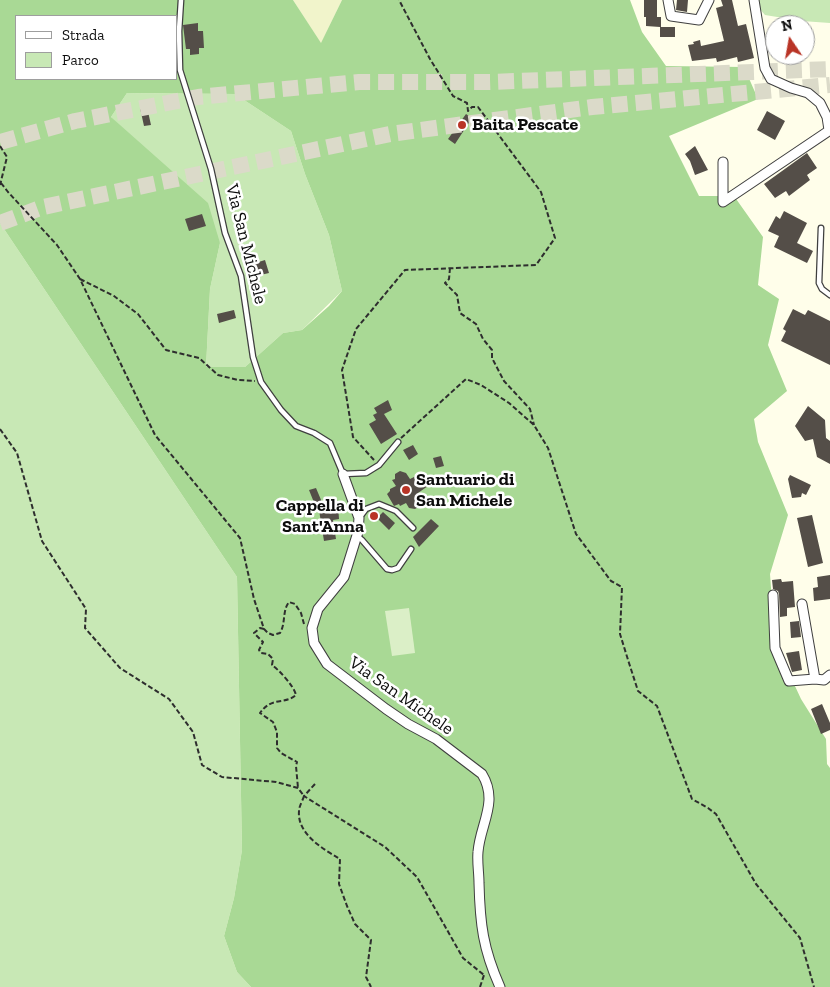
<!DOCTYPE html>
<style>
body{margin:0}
#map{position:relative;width:830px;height:987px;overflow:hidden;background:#fffeea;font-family:"Zilla Slab",serif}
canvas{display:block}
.legend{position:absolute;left:15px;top:15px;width:162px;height:65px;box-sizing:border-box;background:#fff;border:1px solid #9e9e9e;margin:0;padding:6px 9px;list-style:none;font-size:15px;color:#0c0c0c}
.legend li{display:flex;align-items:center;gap:10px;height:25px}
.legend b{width:25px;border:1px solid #9e9e9e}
.north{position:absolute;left:765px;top:15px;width:50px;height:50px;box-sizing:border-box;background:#fff;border:1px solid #9e9e9e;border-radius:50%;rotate:348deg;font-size:14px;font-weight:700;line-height:20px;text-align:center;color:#0c0c0c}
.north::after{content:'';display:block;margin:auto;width:18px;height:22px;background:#b93426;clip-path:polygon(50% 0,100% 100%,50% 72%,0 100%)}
</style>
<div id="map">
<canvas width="830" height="987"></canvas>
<ul class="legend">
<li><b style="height:6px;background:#fff"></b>Strada</li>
<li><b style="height:14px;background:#c8e8b5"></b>Parco</li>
</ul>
<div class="north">N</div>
</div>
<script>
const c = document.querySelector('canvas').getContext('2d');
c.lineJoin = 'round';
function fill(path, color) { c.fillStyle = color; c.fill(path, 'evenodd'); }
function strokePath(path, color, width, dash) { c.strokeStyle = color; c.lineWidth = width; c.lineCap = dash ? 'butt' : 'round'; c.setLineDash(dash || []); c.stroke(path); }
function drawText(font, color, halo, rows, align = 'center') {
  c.font = font + ' "Zilla Slab",serif'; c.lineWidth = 5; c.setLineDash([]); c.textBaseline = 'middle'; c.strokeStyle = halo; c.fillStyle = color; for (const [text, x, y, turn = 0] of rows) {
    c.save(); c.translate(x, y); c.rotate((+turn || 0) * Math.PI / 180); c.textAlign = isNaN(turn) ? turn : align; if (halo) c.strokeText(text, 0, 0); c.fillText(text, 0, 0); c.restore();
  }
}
fill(new Path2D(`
 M293 0H342L321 44Z`), '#f1f4cb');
fill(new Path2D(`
 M758 0H830V23L802 21 765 15 759 8Z
 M127 93 235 94 291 131 305 174 329 235 342 291 302 330 283 333 245 367H206L210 289 220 243 111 117Z
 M0 223 237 577 242 850 234 898 224 936 237 972 251 987H0Z`), '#c8e8b5');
fill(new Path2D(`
 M0 0H293L321 43 342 0H630L642 32 666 66 744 67 758 99 669 136 699 196H734L763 237 758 285 779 299 768 345 787 391 754 419 758 442 788 515 770 574 775 643 801 699 826 739 827 764 830 768V987H251L237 972 224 936 234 898 242 850 237 577 0 223ZM16 16H176V79H16ZM127 93 235 94 291 131 305 174 329 235 342 291 329 306 302 330 283 333 245 367H206L210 289 220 243 208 203 111 117Z`), '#a9d995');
fill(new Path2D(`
 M409 608 415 653 392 656 385 611Z`), '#dbefc7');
fill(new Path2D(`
 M644 0H657V17H661V27H675V37H660V27L646 26V17H644Z
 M677 0H688L687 12 676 10Z
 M721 0H732L738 26 746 24 754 58 738 62 737 57 717 62 716 58 692 61 688 45 694 44 693 42 700 40 701 46 724 41 716 8 723 6Z
 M198 23V31H203L204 48H199V54L190 55V49H186L183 25Z
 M805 28H812V43H805Z
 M147 107 151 125 144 126 140 108Z
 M767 111 785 121 775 140 757 130Z
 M466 114 472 118 455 144 448 139Z
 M695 146 708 170 695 175 690 161 685 154Z
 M807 153 817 168 807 175 810 180 789 196 786 191 775 198 764 184Z
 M784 211 807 223 797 243 813 251 807 263 774 247 779 236 768 231 776 216 780 219Z
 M202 214 206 226 189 231 185 219Z
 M265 260 269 273 252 277 249 265Z
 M793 309 805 315 808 310 830 321V365L781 341 786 331 783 329Z
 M234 310 236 318 219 323 217 314Z
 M388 400 392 410 384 414 397 434 381 444 369 424 376 420 373 415 377 413 374 408Z
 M808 406 825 420 826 438 830 441V464L817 457 813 439 805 441 795 426Z
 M413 445 418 454 409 460 403 450Z
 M441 456 444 466 436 468 433 458Z
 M400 471 406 473 410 479 420 474 426 475 429 481 428 486 418 493 422 500 420 506 415 509 409 508 406 503 400 506 399 504 394 506 387 494 390 491V489L396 486 392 480 395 479V474Z
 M790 475 811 485 806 495 802 493 801 497 792 498 788 479Z
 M316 488 324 507 338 505 339 519 333 520 336 539 324 541 319 510H317L309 490Z
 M383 512 395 523 389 530 377 518Z
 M812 515 823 563 808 567 797 518Z
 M431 519 439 526 419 547 413 537Z
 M830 575V599L814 601 813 588 818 587 817 577Z
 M781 579 782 582 793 581 795 607 787 608V616L780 617 779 594 778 591 773 589 772 580Z
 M799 621 801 637 791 638 790 622Z
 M799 651 802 670 792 672 786 653Z
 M822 704 830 723V730L821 734 811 709Z`), '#544e48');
strokePath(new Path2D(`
 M0 142 75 121 198 97 359 82H490L830 69
 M0 223 43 207 390 134 592 107 830 85`), '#dbdac9', 16, [16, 8]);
const lane = new Path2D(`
 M181 0 179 31 180 70 211 169 225 233 241 276 253 357 261 382 281 410 296 426 314 433 330 443 343 474 366 473 379 465 398 442
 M821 228 819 283 822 289 830 295
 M360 517 366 509 379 504 396 511 413 528
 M357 536 362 540 387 569 392 570 398 568 411 549`);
const street = new Path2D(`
 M668 0 671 16 699 20 709 0
 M754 0 765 68 771 79 791 88 808 93 820 103 827 117 829 130
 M723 162V202L830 130
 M343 474 359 518 358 532 344 577 318 609 312 628 314 643 327 664 386 709 408 724 436 739 482 774C499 802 480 824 478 852 477 862 479 873 479 883 480 924 483 949 500 987
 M773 595 775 648 789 681 815 679
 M802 604 815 679 824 680 830 675`);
strokePath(lane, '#3f3f3f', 7);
strokePath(street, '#3f3f3f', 11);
strokePath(new Path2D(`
 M0 146 7 157 0 185
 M1 183 8 192 57 245 80 279 155 435 240 538 254 599 264 629 268 633 273 635 280 633C286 623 282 611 289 602L295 604 301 613 304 624
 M450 268 449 279 445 283 457 295 460 313 476 324 483 339 492 350V358L504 381 530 409 534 425
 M80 279 114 296 138 314 166 350 199 358 218 375 238 380 255 381
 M0 429 17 453 42 541 86 609 85 628 120 668 169 699 193 732 202 765 222 777 276 782 298 788 304 796C303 800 299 806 299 811 297 834 323 849 340 859L339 884 347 906 355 924 371 940 366 977 371 987
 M401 438 466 379 481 385 509 403 534 425 548 448 576 534 611 581 622 587 620 634 629 663 638 691 657 706 692 799 708 808 716 814 756 884 800 938 814 987
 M374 460 353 437 342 370 356 329 405 270 536 265 555 238 541 192 478 107H472L468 111 467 103 453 96 430 59 399 0
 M264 629 260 628 254 633 263 642 259 650 261 653 268 654 273 659 272 665C279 670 294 686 296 695 285 705 272 696 260 713L273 722 277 732V748L281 753 297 762 296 766 298 788
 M315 784 304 796 385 847 417 877 463 958 484 975
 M480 987 484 975`), '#2e2e2e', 2, [5, 2.5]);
strokePath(lane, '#fff', 4.5);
strokePath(street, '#fff', 9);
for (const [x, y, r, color] of [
 [462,125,5,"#b93426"],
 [406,490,5,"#b93426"],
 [374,516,5,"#b93426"]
]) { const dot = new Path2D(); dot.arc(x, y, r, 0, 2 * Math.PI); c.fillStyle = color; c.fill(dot); strokePath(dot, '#fff', 2); }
drawText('bold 18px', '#0c0c0c', '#fff', [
 ["Baita Pescate",472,125],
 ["Santuario di",416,480],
 ["San Michele",416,501],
 ["Cappella di",364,506,"right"],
 ["Sant'Anna",364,527,"right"]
], 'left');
drawText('18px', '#0c0c0c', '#fff', [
 ["Via San Michele",246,244,76],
 ["Via San Michele",401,696,35]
]);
</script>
